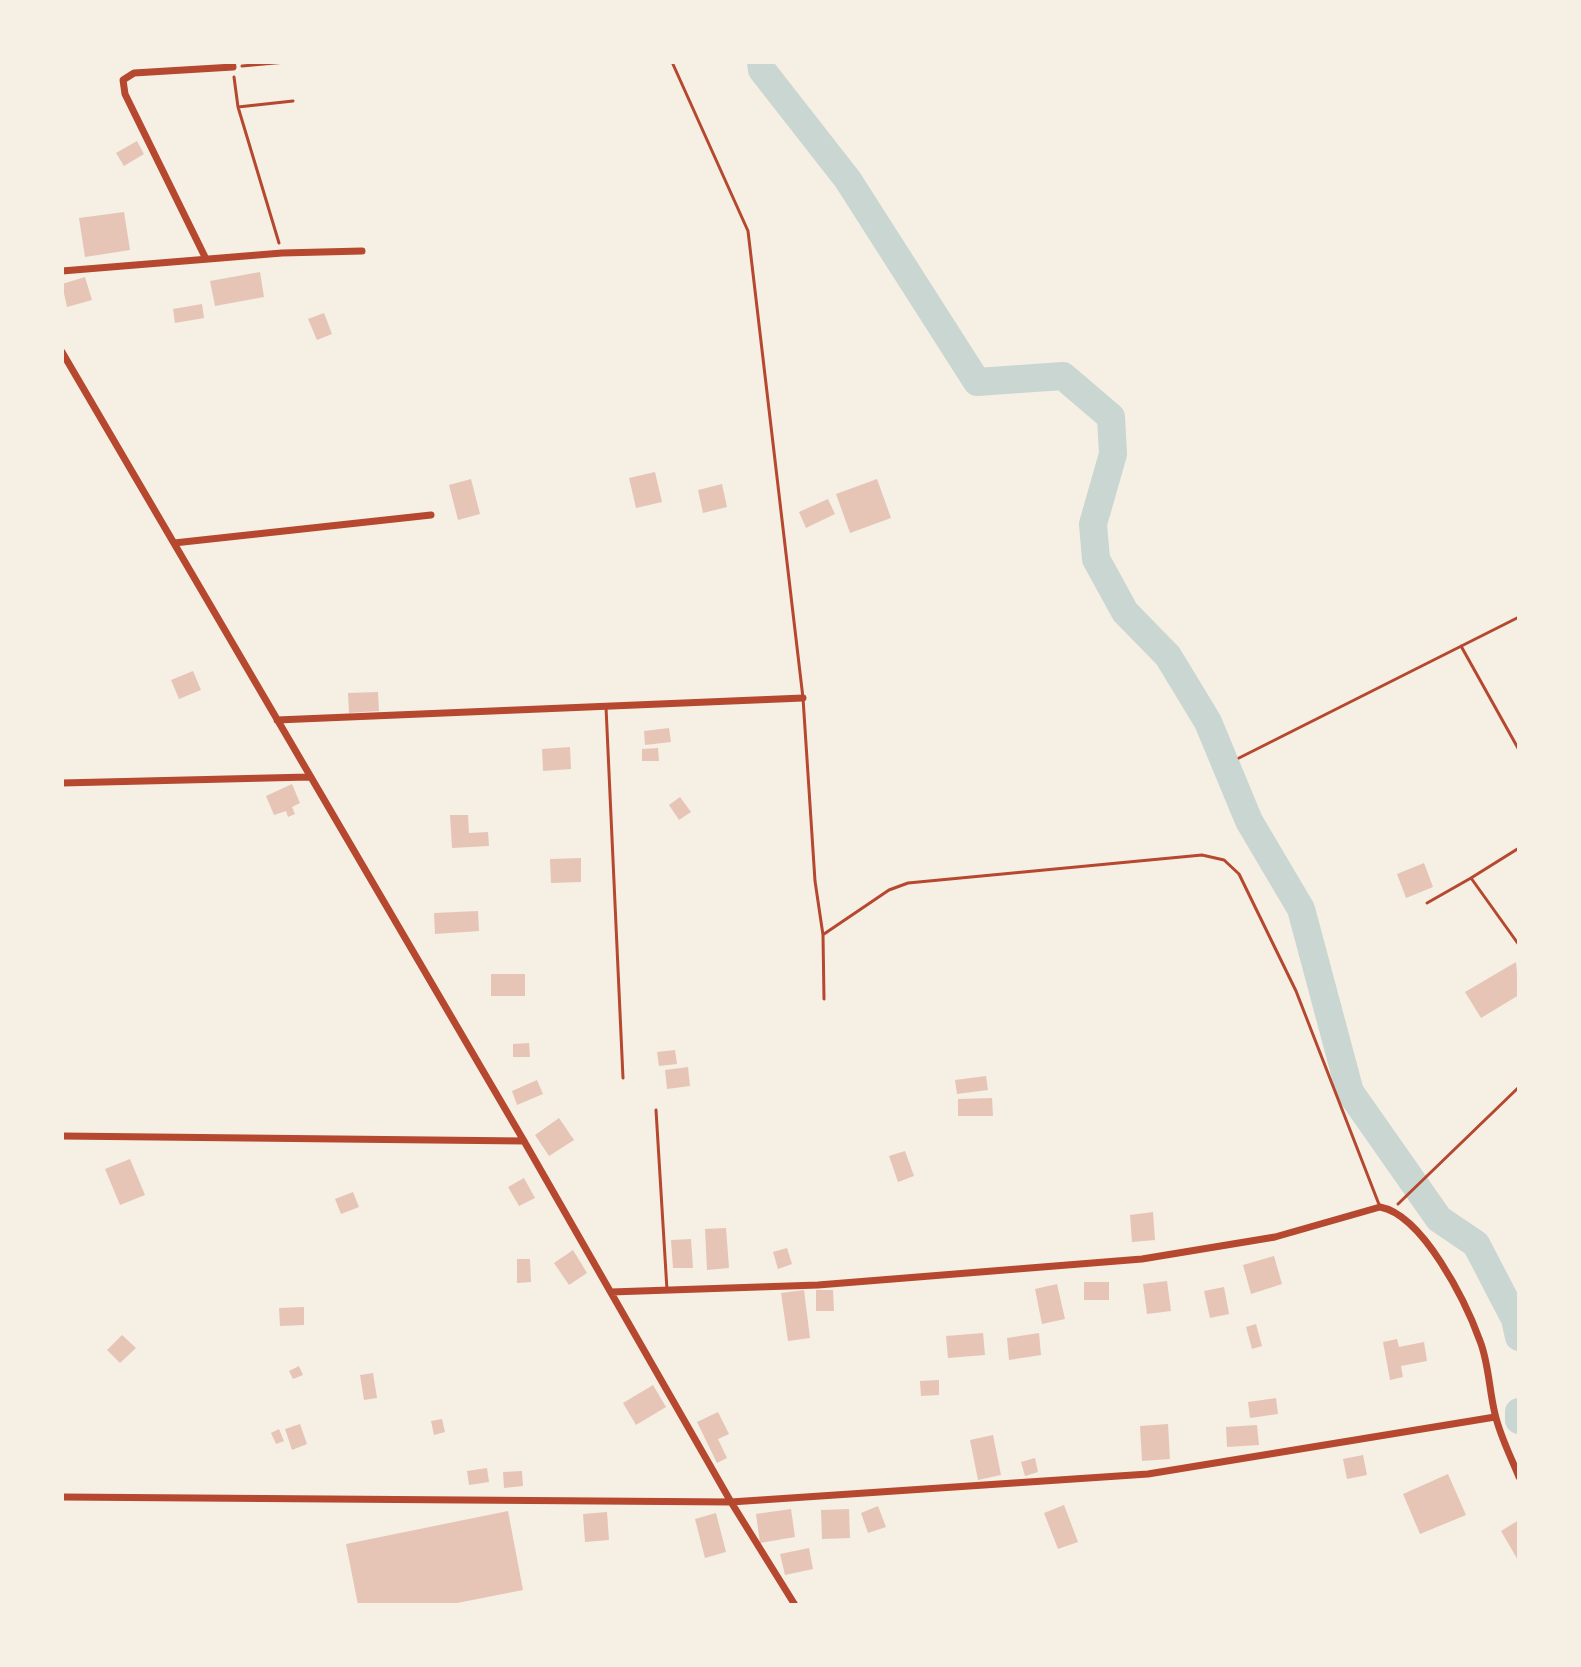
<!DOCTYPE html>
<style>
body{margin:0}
#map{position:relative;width:1581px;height:1667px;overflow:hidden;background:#f6efe4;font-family:"Public Sans",sans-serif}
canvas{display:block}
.frame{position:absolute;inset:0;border:64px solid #f6efe4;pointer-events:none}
</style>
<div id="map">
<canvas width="1581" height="1667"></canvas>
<div class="frame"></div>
</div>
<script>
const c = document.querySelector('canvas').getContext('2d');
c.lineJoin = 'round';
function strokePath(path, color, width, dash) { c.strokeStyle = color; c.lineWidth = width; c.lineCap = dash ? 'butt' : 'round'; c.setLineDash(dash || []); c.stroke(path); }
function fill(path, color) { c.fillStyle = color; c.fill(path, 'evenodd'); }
strokePath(new Path2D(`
 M761 62 762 70 848 180 977 382 1063 376 1111 417 1113 454 1093 524 1096 559 1125 612 1168 656 1208 722 1249 821 1301 909 1350 1092 1439 1219 1476 1244 1515 1319 1519 1337
 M1519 1412V1420`), '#c9d6d2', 28);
fill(new Path2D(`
 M137 141 144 154 124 166 116 153Z
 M124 212 130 250 85 257 79 218Z
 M260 272 264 297 215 306 210 281Z
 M85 277 92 300 67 307 62 284Z
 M202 304 204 318 175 323 173 309Z
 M324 313 332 334 317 340 308 319Z
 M655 472 662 502 636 508 629 478Z
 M471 479 480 514 458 520 449 485Z
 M877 479 891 518 850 533 836 494Z
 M722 484 727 507 703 513 698 490Z
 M828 499 835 514 806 528 799 512Z
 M193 671 201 690 179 699 171 680Z
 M378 692 379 711 349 713 348 693Z
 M669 728 671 742 645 745 644 731Z
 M570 747 571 769 543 771 542 749Z
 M658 748 659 761H642V749Z
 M292 784 300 803 292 807 295 814 288 817 286 811 274 815 266 796Z
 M680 797 691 812 679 820 669 805Z
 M450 815H468L469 833 488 832 489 846 452 848Z
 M581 858V882L551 883 550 859Z
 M1424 863 1433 887 1406 898 1397 874Z
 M478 911 479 931 435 934 434 913Z
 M1516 962 1519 995 1481 1018 1465 992Z
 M491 974H525V996H491Z
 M529 1043 530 1057H513V1044Z
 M675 1050 677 1064 659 1066 657 1052Z
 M688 1067 690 1086 667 1089 665 1070Z
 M986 1076 988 1090 957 1094 955 1080Z
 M537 1080 543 1094 517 1105 512 1091Z
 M992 1098 993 1116H958V1099Z
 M559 1118 574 1140 549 1156 535 1135Z
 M905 1151 914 1176 898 1182 889 1156Z
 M130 1159 145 1195 120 1205 105 1169Z
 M524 1178 535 1198 519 1206 508 1187Z
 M353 1192 359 1207 341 1214 335 1199Z
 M1153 1212 1155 1240 1132 1242 1130 1215Z
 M726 1228 729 1268 707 1270 705 1229Z
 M691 1239 693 1268H673L671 1240Z
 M787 1248 792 1264 778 1269 773 1252Z
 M573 1250 587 1273 569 1285 554 1263Z
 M1274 1256 1282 1284 1251 1294 1243 1265Z
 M517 1259H530L531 1282 517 1283Z
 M1167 1281 1171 1311 1147 1314 1143 1284Z
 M1084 1282H1109V1300H1084Z
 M1057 1284 1065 1319 1042 1324 1035 1289Z
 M1224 1287 1229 1314 1210 1318 1204 1291Z
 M804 1290 810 1338 788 1341 781 1293Z
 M816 1290H833L834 1311H816Z
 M304 1307V1325L280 1326 279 1308Z
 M1256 1324 1262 1346 1252 1349 1246 1327Z
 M983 1333 985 1355 948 1358 946 1336Z
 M1039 1333 1041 1355 1009 1360 1007 1338Z
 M122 1335 136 1348 120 1363 107 1350Z
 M1397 1339 1399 1347 1424 1342 1427 1361 1401 1366 1403 1377 1390 1380 1383 1342Z
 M299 1366 303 1375 293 1379 289 1371Z
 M373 1373 377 1398 364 1400 360 1375Z
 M939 1380V1395L921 1396 920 1381Z
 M653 1385 666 1407 636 1425 623 1403Z
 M1276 1398 1278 1414 1250 1418 1248 1402Z
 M718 1412 729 1434 718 1439 727 1458 717 1463 697 1422Z
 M442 1419 445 1432 434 1435 431 1421Z
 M300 1424 307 1444 292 1450 285 1429Z
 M1168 1424 1170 1459 1142 1461 1140 1426Z
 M1257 1425 1259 1445 1227 1447 1226 1427Z
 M279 1429 284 1441 276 1444 271 1433Z
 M993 1435 1001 1475 978 1480 970 1440Z
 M1363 1455 1367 1475 1347 1479 1343 1459Z
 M1035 1458 1038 1472 1025 1476 1021 1462Z
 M487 1468 489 1482 469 1485 467 1471Z
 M522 1471 523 1486 504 1488 503 1472Z
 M1448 1474 1466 1515 1420 1534 1403 1494Z
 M1064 1505 1078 1542 1058 1549 1044 1513Z
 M878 1506 886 1527 868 1533 861 1513Z
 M791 1509 795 1537 760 1543 756 1514Z
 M849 1509 850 1538 822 1539 821 1510Z
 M508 1511 523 1590 447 1605H358L346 1544Z
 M607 1512 609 1540 585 1542 583 1514Z
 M716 1513 726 1552 705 1558 695 1519Z
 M1519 1520V1562L1501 1531Z
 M809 1548 813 1569 785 1575 780 1554Z`), '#e6c5b7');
strokePath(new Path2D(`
 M242 66 286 62
 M234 77 238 107 279 243
 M238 107 293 101
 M1461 646 1519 750
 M1239 758 1519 617
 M1471 878 1519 848
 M1427 903 1471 878 1519 945
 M1398 1204 1519 1087`), '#b5482f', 3);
strokePath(new Path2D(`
 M672 62 748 231 803 698 815 881 823 935 824 999
 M606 707 623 1078
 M824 934 889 890 908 883 1202 855 1224 860 1239 874 1296 991 1380 1207
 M656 1110 667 1290`), '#b5482f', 3);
strokePath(new Path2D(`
 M206 259 125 94 123 80 134 73 233 67 232 62
 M62 271 282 253 362 251
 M62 352 524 1141 731 1502 795 1605
 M174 543 431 515
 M277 720 803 698
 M62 783 309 777
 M62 1136 524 1141
 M611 1292 818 1285 1142 1259 1275 1237 1380 1207C1423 1215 1466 1302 1480 1341 1489 1364 1489 1390 1495 1414 1500 1436 1511 1457 1519 1477
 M62 1497 731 1502 1148 1474 1495 1417`), '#b5482f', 7);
</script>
